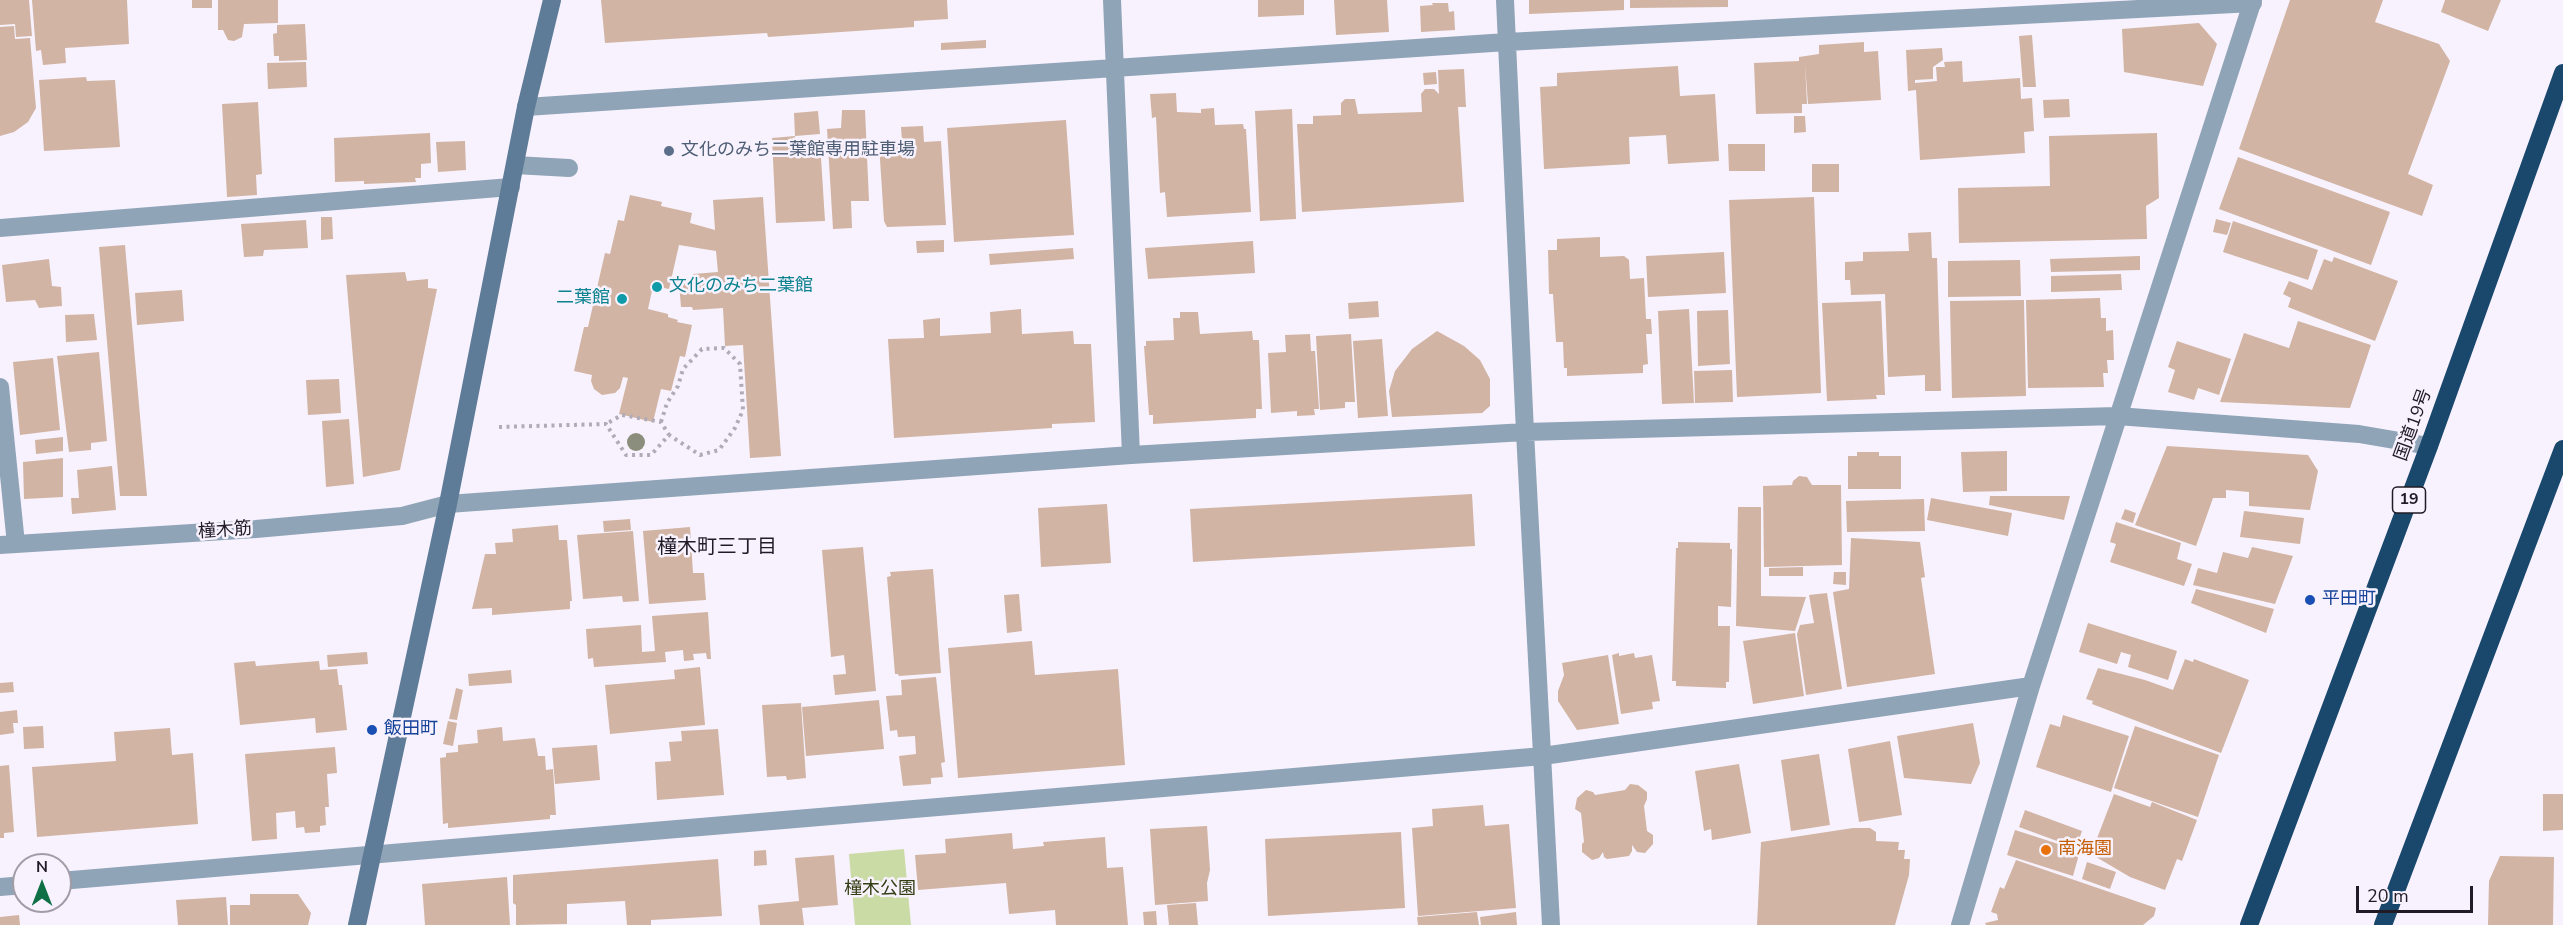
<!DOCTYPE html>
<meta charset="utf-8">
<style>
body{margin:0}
#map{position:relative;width:2563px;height:925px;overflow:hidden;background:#f8f2fe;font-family:"Nunito Sans",sans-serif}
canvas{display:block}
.north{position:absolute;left:12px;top:853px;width:60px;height:60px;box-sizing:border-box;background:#f8f2fe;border:2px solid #a29ca7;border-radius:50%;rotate:0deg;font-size:16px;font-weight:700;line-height:24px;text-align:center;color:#201b25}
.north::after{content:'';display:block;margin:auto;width:21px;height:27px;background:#0f7046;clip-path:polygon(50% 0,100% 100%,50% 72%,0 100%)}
.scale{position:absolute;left:2356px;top:886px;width:117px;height:27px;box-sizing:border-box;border:3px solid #201b25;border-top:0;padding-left:8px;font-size:18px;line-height:21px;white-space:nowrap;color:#201b25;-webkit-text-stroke:4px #f8f2fe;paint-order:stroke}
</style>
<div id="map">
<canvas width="2563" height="925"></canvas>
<div class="north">N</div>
<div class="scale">20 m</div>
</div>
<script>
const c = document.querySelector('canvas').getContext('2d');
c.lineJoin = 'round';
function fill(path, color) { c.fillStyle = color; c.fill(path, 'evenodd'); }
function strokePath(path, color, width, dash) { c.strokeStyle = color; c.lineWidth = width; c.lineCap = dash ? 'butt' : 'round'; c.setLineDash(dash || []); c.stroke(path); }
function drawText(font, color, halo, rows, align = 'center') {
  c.font = font + ' "Nunito Sans","Noto Sans JP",sans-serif'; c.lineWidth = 5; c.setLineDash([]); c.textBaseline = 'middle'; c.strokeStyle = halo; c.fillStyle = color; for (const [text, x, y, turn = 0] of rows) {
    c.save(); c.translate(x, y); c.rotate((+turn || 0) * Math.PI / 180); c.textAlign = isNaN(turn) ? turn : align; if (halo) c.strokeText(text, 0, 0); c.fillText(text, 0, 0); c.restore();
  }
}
fill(new Path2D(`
 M904 849 911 925H855L849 854Z`), '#cadba5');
fill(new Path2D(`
 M0 0H29L32 36 16 37 15 24 0 25Z
 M32 0H127L129 44 65 48 66 63 43 65 41 50 36 51Z
 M192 0H212V8H192Z
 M218 0H278V23L244 24 242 37 234 41 228 40 223 30H218Z
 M601 0H947L948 19 914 21V27L768 37 767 33 605 43Z
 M1258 0H1304V15L1258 17Z
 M1334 0H1387L1389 32 1336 35Z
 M1529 0H1624V10L1529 14Z
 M1630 0H1728V7L1630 8Z
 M2290 0H2383L2375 22 2439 44 2450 61 2408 174 2433 185 2422 216 2239 149Z
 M2445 0H2501L2488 31 2441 12Z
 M1432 3H1448L1449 12 1454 11 1455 30 1421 32 1420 6 1433 5Z
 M2199 23 2217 44 2203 86 2124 72 2122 29Z
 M305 24 307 60 279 61V56H274L273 34 277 33V25Z
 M14 26 15 39 30 38 36 108 28 122 14 132 0 136V27Z
 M2032 35 2036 87H2023L2019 36Z
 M986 40V48L941 50V43Z
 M1864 42V52L1878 51 1881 100 1808 104 1805 64 1807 104H1802V113L1756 114 1754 63 1799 61V57L1819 54V45Z
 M1942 48 1943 60 1933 67V79L1915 80V83L1937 81 1936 67H1945L1944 62 1962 61 1963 82 2020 78 2021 99 2032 98 2034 131 2024 132 2025 153 1920 160 1916 90 1908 91 1906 50Z
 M306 62 307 87 268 89 267 63Z
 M1678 66 1680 96 1715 94 1719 161 1668 164 1666 135 1629 137 1630 164 1544 169 1540 87 1557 86V73Z
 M1464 69 1466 107H1458L1464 202 1302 212 1297 124H1313V116L1341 115V103L1345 99H1355L1358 114 1422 112 1421 94 1425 89H1434L1439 94 1438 70Z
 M1436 72 1437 84 1424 85 1423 73Z
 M86 77 87 81 115 80 120 147 44 151 39 80Z
 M1176 93 1177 112 1201 113V109L1214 108 1215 125 1243 124 1244 129H1246L1251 212 1167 217 1165 192 1160 193 1156 117 1152 118 1150 94Z
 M2069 99 2070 117 2044 118 2043 100Z
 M258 102 262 174 256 175 257 195 227 197 222 104Z
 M1292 109 1296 219 1260 221 1255 111Z
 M842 110H865L869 201H851L852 228 833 229 827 129 841 128Z
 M818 111 820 134 795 136 794 113Z
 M1794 116H1805L1806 132 1794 133Z
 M1066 120 1074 235 954 242 947 128Z
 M923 126 924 142 941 141 946 225 887 227 884 221 879 144 902 142 901 127Z
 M430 133 431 163 421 164V178H415L416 182 364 184V181L335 182 334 138Z
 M2157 133 2159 198 2146 206 2147 239 1959 243 1958 188 2050 186 2049 136Z
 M795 136 796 143 820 142 825 221 776 223 772 138Z
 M465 141 466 170 438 172 436 142Z
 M1728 144H1765V171H1729Z
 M2238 157 2390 212 2371 265 2219 209Z
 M1812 164H1839V192H1812Z
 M630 195 662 202 661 206 692 213 690 223 715 230 713 200 763 197 781 456 750 458 743 345 725 346 723 308 693 310 692 307H681L679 283 693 282V274L718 272 716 251 679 245 669 289 653 286 648 309 668 314V317L678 320 677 322 692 325 685 357 680 356 671 391 661 389 653 422 619 414 628 378 623 377 620 388 615 393 602 395 594 389 591 381 592 375 574 371 584 327H588L605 253 610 254 618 220 624 221Z
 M1814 197 1821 393 1737 397 1729 200Z
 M321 217H332L333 239 321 240Z
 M2216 219 2231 223 2227 235 2213 232Z
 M306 220 308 248 264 250 263 256 244 257 241 224Z
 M2233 221 2318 250 2308 280 2223 252Z
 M1931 232 1932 258H1937L1941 391H1925V375L1888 377 1885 294 1851 295 1850 280H1845V262L1863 261V252L1909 251 1908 233Z
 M1600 237V257L1624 256 1629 260 1630 279 1644 278 1646 319H1651L1652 334H1646L1648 364 1643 365V373L1567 376V368H1564L1563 342H1556L1553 294H1549L1548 250H1557V239Z
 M944 240V252L917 253 916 241Z
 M1253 241 1255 273 1148 279 1145 248Z
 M125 245 147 496H120L99 247Z
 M1073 248 1074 259 990 265 989 254Z
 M1724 252 1726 293 1648 297 1646 256Z
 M2140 256V270L2051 272 2050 259Z
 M2334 257 2398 281 2375 341 2288 307 2291 298 2283 294 2289 281 2312 290 2324 259 2332 262Z
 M49 259 52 286 61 287 62 306 39 308 35 300 6 302 2 265Z
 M2020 260 2021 296 1948 297V261Z
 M405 272 407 281 428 279V288L437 289 400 470 363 477 346 275Z
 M2121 274 2122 290 2051 292V276Z
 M182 290 184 321 137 325 135 293Z
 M2100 298 2101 318H2106V331L2113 330 2114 360H2107L2108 373H2103L2104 387 2028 388 2026 300Z
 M2024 300 2026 396 1952 398 1950 301Z
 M1378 301 1379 317 1349 319 1348 303Z
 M1881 301 1885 395H1876L1877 399 1827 401 1822 303Z
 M1021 309 1022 334 1073 331 1074 344H1091L1095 422 1052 424V428L894 438 888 339 924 338 923 320 940 318V336L991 333 990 312Z
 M1689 309 1694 403 1662 404 1658 311Z
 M1728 310 1730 364 1698 366 1697 311Z
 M1180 312H1198L1200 334 1252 331 1253 340H1259L1262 409H1256V418L1153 424V415H1149L1144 346H1146V341L1174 340 1173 318H1180Z
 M94 314 97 340 66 342 65 315Z
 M2298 321 2371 345 2350 408 2220 402 2244 333 2289 348Z
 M1437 331 1464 346 1480 360 1490 379V406L1482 413 1392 417 1389 391 1395 371 1412 349Z
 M1310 334 1311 351H1315L1319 409H1314L1315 415 1297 416V411L1271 413 1268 353 1286 352 1285 335Z
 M1351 334 1355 402H1345V408L1320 410 1316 336Z
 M1382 339 1388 416 1358 418 1353 341Z
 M2177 341 2231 359 2219 395 2198 388 2194 400 2168 392 2175 370 2168 367Z
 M99 352 107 441 91 443V450L69 452 57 356Z
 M53 358 60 430 20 435 13 362Z
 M1732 370 1733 402 1695 403 1694 371Z
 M339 379 341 413 308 415 306 380Z
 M349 419 354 484 326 487 322 421Z
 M63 437V451L36 454 35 440Z
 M2167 446 2308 455 2318 471 2310 510 2249 506V492L2226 490V498H2213L2196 546 2135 525Z
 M2007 451V491L1963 492 1961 452Z
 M1857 452H1879V456H1901V489H1848V456H1857Z
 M63 458V497L24 499 23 462Z
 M112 466 116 510 72 514 71 498H79L77 470Z
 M1799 476 1807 477 1812 485H1841L1842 565 1764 567 1763 486 1792 485 1793 481Z
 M1472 494 1475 546 1193 562 1190 509Z
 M1990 496H2070L2064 520 1989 505Z
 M1931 498 2012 513 2008 536 1927 520Z
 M1924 499 1925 531 1847 532 1846 501Z
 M1107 504 1111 563 1041 567 1038 508Z
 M1738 507H1761V596L1806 597 1795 631 1736 626Z
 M2125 509 2136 513 2133 523 2121 519Z
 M2244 511 2304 518 2300 544 2240 537Z
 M630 519 631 530 604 532 603 521Z
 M2116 522 2181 543 2177 559 2192 564 2184 586 2110 562 2116 544 2110 542Z
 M558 525 559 540H567L572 601H570V609L492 615V608L472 609 485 554H496L495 543 513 542 512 529Z
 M690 527 693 573H704L706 600 649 604 643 531Z
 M633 531 639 601 623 602 622 596 583 599 577 535Z
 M1851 538 1920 542 1925 577 1921 578 1935 674 1847 687 1833 592 1849 589Z
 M1678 542 1730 543V549H1732L1731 607 1718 606V626H1730L1729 682H1726V688L1676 686V681H1672L1676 548H1678Z
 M863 547 876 691 835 695 833 675 846 674 844 655 831 657 822 550Z
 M2252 547 2293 556 2275 604 2193 585 2198 568 2217 573 2223 552 2248 558Z
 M1803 567V576H1769V568Z
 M933 569 941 673 899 676 898 674H895L887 577 891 576 890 572Z
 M1834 572H1846V585L1833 584Z
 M2196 589 2274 609 2266 633 2191 603Z
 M1827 593 1842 689 1806 695 1797 634 1800 625 1814 623 1809 595Z
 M1019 594 1022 631 1007 633 1004 595Z
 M708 612 711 659H707L706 653 693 654 694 660 684 661 683 650 665 652 666 662 594 667 593 658 588 659 586 629 641 625 642 652 655 651 652 616Z
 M2088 623 2177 651 2168 680 2128 667 2131 655 2121 652 2117 664 2079 652Z
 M1795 633 1804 696 1753 704 1743 641Z
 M1032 641 1035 675 1118 669 1125 765 958 778 948 648Z
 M367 652 368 664 328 667 327 655Z
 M1619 653V656L1634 653 1635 658 1652 655 1660 701 1652 702 1653 709 1621 714 1612 655Z
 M1608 655 1619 724 1577 730 1558 701V691L1564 675 1562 663Z
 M2185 659 2193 662 2194 659 2249 680 2221 753 2092 704 2093 701 2086 699 2098 668 2145 680 2173 690Z
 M255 661 256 666 319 661 320 670 337 669 339 685H342L347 730 316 733 315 718 240 725 234 663Z
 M700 667 705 725 610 734 605 685 675 679 674 670Z
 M511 670 512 683 469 686 468 674Z
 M936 677 945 762 941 763 943 777 931 778V784L903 786 899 756 916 754 915 736 898 737 897 730 890 731 886 696 902 695 901 680Z
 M13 682 14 692 0 693V683Z
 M456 688 463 690 457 720 449 719Z
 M879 700 884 749 806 756 802 707Z
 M801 703 806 778 787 780 786 776 767 777 762 705Z
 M17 710 18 723H13L14 733 0 735V712Z
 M2063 715 2129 736 2111 792 2036 767 2050 724 2060 727Z
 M448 721 457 723 453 746 443 744Z
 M1973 723 1980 763 1971 784 1904 778 1897 736Z
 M43 726 44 748 24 749 23 727Z
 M2135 726 2219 755 2198 817 2114 788Z
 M502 727 503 741 535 738 538 756H545L546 770 553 769 556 815H550V819L448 828V823L443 824 440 758 446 757V753L458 752V745L478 743 477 730Z
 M170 728 172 755 193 753 198 824 37 837 32 767 116 761 114 732Z
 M718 729 724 795 657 800 655 762 671 761 669 742 682 741 681 731Z
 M1890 741 1902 815 1859 822 1848 749Z
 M597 745 600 780 555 784 552 748Z
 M335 747 337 773 327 774 329 807H325L326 825 320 826V832L305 833 304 827 296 828 295 811 276 813 277 839 252 841 245 754Z
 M1819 754 1830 825 1791 831 1781 760Z
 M1739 764 1751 833 1712 840 1711 829 1704 831 1695 771Z
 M9 765 14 832 4 833V838H0V766Z
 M1630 784 1638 785 1647 792V799L1644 806 1647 831 1653 835V844L1645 853 1637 852 1632 845V851L1629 856 1607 859 1604 857 1603 852 1599 858 1592 860 1582 852V844L1584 842 1581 813 1575 809 1577 798 1586 790 1593 792 1595 795 1625 790Z
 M2114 794 2150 807 2152 802 2197 820 2182 861 2177 859 2165 890 2130 877 2091 854Z
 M2543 794H2563V830L2543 831Z
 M1483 805 1485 826 1509 824 1516 908 1418 916 1412 828 1433 826 1432 809Z
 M2025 810 2082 831 2076 848 2019 827Z
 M1207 826 1210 870 1207 883 1208 901 1155 905 1150 829Z
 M1853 828H1870L1876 832V841L1899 842 1898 850H1905L1904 859H1910L1909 875 1895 925H1757L1761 842Z
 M2015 830 2080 851 2073 876 2007 855Z
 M1401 832 1405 908 1268 916 1265 839Z
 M1012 833 1013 849 1044 846 1043 842 1105 837 1107 868 1123 867 1128 925H1056L1055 910 1009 914 1006 883 918 890 915 855 946 853 945 839Z
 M766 850 767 865 754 866V851Z
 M834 855 838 905 802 908 804 925H760L758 905 799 901 795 858Z
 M2500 856 2554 857 2553 925H2488L2489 881Z
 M718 859 722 916 651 920V925H627L625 901 567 904V924L516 925V905L513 903V875Z
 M2016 860 2156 908 2154 916 2143 925H1986L1985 923 1998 920 1997 914 1991 912 2000 887 2004 889Z
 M2087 862 2116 872 2110 889 2082 879Z
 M507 877 510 925H425L422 884Z
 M250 894H298L311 913 308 925H230V905H250Z
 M226 897 228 925H178L176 900Z
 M1196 903 1198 925H1169L1167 905Z
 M1156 911 1157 925H1144L1143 912Z
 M1477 912 1479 925H1418L1417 917Z
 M1516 912 1517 925H1481L1480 917Z
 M19 915 20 925H0V917Z`), '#d1b4a3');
strokePath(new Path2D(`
 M661 422 667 403 678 386 683 369 702 349 724 348 740 364 743 410 735 428 719 450 700 455 669 435
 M499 427 606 424 626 455H651L669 435 661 422 622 415 606 424`), '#b0abb6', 4, [3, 4.5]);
strokePath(new Path2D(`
 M515 165 569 168`), '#8fa4b7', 18);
strokePath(new Path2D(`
 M1112 0 1131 455
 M1505 0 1525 432 1551 925
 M526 107 1507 42 2253 3
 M0 228 511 187
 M0 387 16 544
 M0 545 256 529 402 516 448 504 1131 455 1525 432 2117 416 2359 434 2429 446
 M60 881 1543 756 2031 686
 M0 887 24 885
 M1960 925 2031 686 2253 0`), '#8fa4b7', 18);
strokePath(new Path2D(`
 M357 925 448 504 526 107 552 0`), '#5e7c97', 18);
strokePath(new Path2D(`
 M2249 925 2429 446 2563 73
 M2383 925 2563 449`), '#19486c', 18);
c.fillStyle = '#8b8e7c';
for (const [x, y] of [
 [636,442]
]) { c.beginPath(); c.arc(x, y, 9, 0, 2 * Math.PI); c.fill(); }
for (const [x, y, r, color] of [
 [669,151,6,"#5c6f8a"],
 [657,287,6,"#0f9aa8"],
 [622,299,6,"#0f9aa8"],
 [2310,600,6,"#1a4fb4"],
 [372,730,6,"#1a4fb4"],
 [2046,850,6,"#e8710a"]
]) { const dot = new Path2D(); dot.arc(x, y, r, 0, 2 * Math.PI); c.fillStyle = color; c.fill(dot); strokePath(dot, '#f8f2fe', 2); }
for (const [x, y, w] of [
 [2409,500,33]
]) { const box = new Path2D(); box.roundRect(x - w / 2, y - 13, w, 26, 4.5); c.fillStyle = '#f8f2fe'; c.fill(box); strokePath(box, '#201b25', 1.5); }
drawText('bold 16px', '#201b25', null, [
 ["19",2409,500]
]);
drawText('18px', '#4e5e75', '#f8f2fe', [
 ["文化のみち二葉館専用駐車場",681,151]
], 'left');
drawText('18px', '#0d838f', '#f8f2fe', [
 ["文化のみち二葉館",669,287],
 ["二葉館",610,299,"right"]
], 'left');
drawText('18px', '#201b25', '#f8f2fe', [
 ["国道19号",2414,425,-70],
 ["橦木筋",225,531,-4]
]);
drawText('18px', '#164399', '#f8f2fe', [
 ["平田町",2322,600],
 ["飯田町",384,730]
], 'left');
drawText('18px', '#c56008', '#f8f2fe', [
 ["南海園",2058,850]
], 'left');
drawText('18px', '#323d12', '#f8f2fe', [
 ["橦木公園",880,890]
]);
drawText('20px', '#201b25', '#f8f2fe', [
 ["橦木町三丁目",717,548]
]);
</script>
